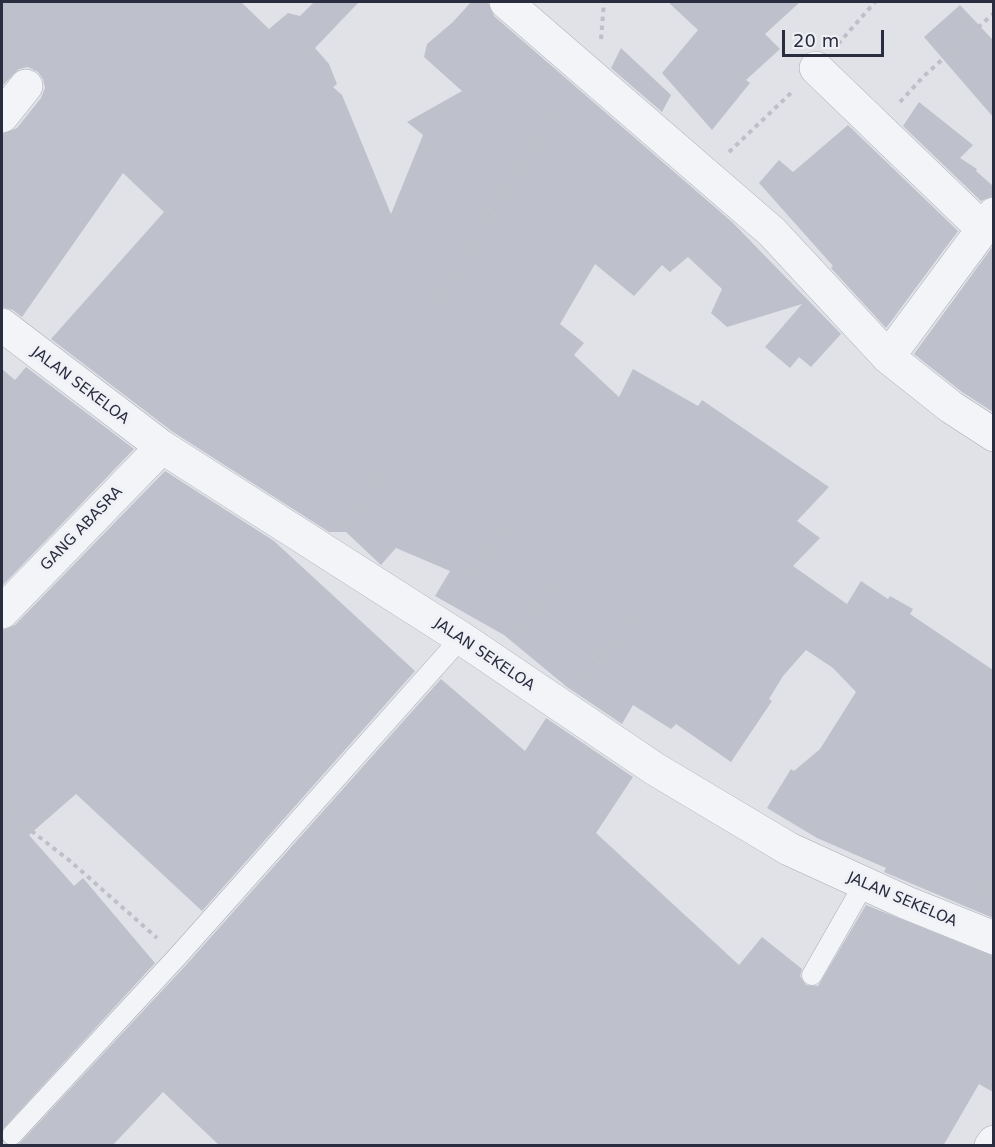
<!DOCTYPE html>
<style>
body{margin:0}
#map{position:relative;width:995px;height:1147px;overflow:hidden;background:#e1e2e8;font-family:"DejaVu Sans",sans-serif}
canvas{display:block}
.frame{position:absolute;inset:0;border:3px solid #2a2c3f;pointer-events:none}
.scale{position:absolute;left:782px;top:30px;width:102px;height:27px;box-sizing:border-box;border:3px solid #2a2c3f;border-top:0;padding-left:8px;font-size:18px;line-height:21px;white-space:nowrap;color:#2a2c3f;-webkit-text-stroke:4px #f0f1f6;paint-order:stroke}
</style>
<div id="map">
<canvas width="995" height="1147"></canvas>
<div class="frame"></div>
<div class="scale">20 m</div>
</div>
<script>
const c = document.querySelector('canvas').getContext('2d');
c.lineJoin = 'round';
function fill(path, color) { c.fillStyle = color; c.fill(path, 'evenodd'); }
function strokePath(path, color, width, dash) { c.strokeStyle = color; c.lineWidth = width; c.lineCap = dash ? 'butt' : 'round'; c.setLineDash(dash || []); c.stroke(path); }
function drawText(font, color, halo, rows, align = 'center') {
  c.font = font + ' "DejaVu Sans",sans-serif'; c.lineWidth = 6; c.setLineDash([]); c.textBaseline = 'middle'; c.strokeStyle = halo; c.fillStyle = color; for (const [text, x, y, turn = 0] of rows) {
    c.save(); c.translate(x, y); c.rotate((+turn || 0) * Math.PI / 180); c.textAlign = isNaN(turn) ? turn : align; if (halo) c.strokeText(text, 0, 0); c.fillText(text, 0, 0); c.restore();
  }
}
fill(new Path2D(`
 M2 2H241L269 29 288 13 300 16 314 2H359L315 48 329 64 337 84 333 87 342 95 391 214 423 135 407 122 462 91 424 57 427 44 453 22 471 2H488L494 16 732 222 841 334 811 367 799 357 790 368 765 347 802 304 727 327 711 313 722 289 688 257 670 272 662 265 634 296 595 264 560 324 584 343 574 355 619 397 633 369 698 406 702 400 829 487 797 521 820 538 793 566 847 604 861 581 888 599 890 596 913 609 910 614 993 670V918L884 872 886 868 817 838 767 808 791 769 794 771 820 749 856 692 833 668 806 650 783 676 769 699 772 701 731 762 676 724 671 729 633 705 622 724 567 687 504 635 435 596 450 571 396 548 381 565 346 532H329L173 432 51 339 164 212 123 173 22 317 13 310 2 307V134L17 128 41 98 45 88 43 79 38 72 28 67 19 69 2 86Z
 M668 2H800L765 34 780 49 746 80 750 83 712 130 662 73 698 30Z
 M960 5 993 40V117L924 37Z
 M621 48 671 95 662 112 611 68Z
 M919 102 973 145 960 158 977 169 976 171 993 186V196L981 201 903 126Z
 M848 125 958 231 886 328 831 268 833 266 759 183 779 160 793 172Z
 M993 246V412L962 392 914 354Z
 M26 367 134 449 2 586V369L15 380Z
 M165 471 274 541 415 671 202 911 76 794 29 835 74 886 83 878 155 963 2 1130V630L15 625Z
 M441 679 525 751 546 718 633 777 596 833 739 965 762 937 802 969 800 976 806 985 818 986 866 905 993 956V1092L979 1084 943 1146H220L163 1092 112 1146H17L186 965Z`), '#bec0cb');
const service = new Path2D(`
 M812 975 864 884
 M12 1135 177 957 461 638`);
const minor = new Path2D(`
 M506 2 772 232 888 357 951 407 994 435
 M816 68 982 228
 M2 116 26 86
 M888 357 994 214
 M2 612 162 447`);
const tertiary = new Path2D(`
 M2 325 162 447 461 638 655 769 789 849 907 903 994 938
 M991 1146 994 1142`);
strokePath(service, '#aaabb5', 21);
strokePath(minor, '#aaabb5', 34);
strokePath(tertiary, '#aaabb5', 34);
strokePath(new Path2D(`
 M601 39 604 2
 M838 44 875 2
 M900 102 924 76 994 13
 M729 152 793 91
 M423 326 550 117 569 101
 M343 525 394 459
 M456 596 512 522
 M516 636 558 580
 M581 680 633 615
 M2 797 29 829 70 861 157 938
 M976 896 994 873`), '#bfc0c7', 4, [4.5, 4.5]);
strokePath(service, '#f3f4f7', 20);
strokePath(minor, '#f3f4f7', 33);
strokePath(tertiary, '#f3f4f7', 33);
drawText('15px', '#2a2c3f', '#f0f1f6', [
 ["JALAN SEKELOA",80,386,37],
 ["GANG ABASRA",82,529,-46],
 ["JALAN SEKELOA",484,655,34],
 ["JALAN SEKELOA",902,900,23]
]);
</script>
